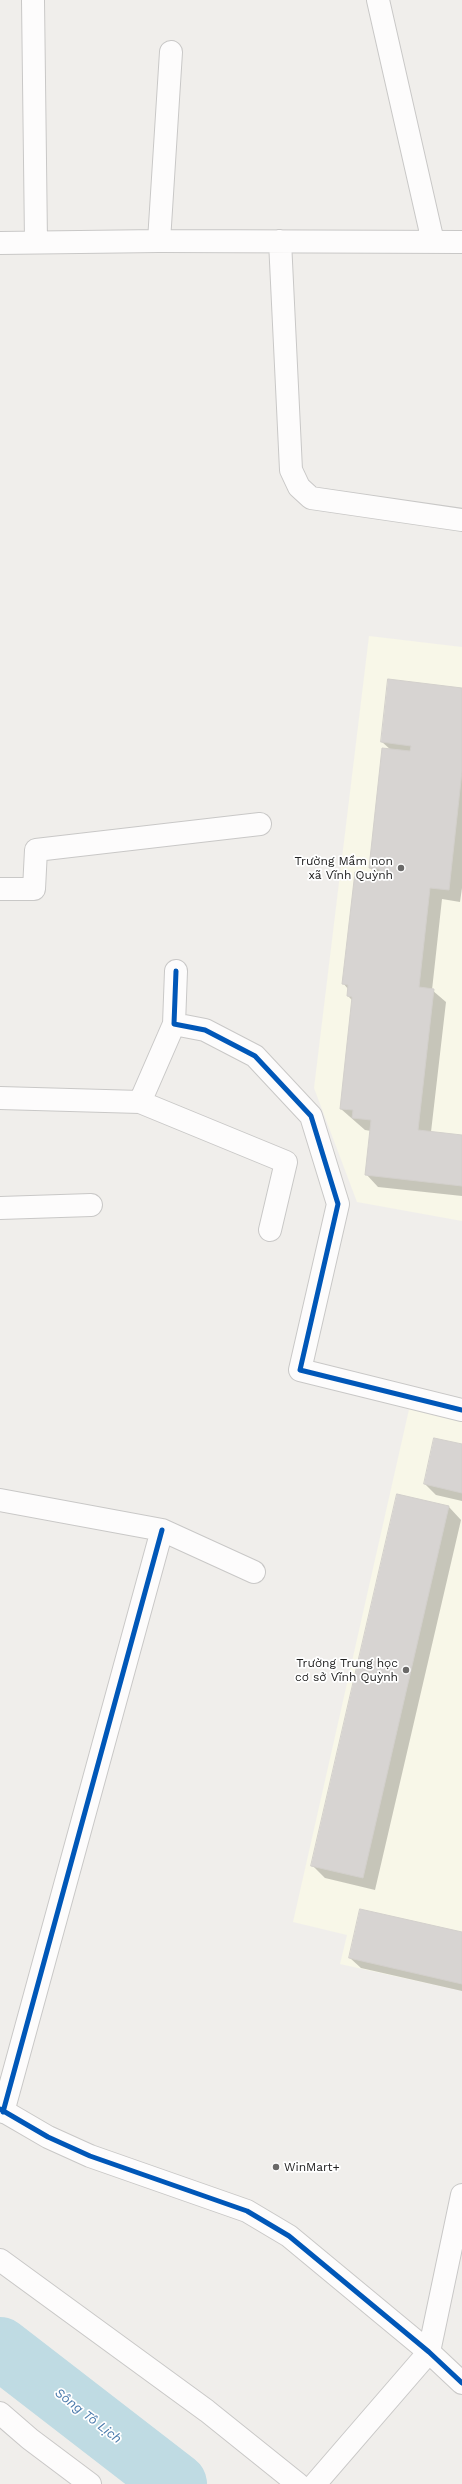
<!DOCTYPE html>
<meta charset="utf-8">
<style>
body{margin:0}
canvas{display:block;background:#f0eeeb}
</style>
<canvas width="462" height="2484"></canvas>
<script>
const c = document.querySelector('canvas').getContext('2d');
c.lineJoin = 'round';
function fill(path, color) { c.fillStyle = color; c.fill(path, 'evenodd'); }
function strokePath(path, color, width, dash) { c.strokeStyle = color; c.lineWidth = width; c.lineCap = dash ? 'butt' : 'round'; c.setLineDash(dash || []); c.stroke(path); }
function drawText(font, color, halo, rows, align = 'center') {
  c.font = font + ' "Work Sans",sans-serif'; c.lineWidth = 3.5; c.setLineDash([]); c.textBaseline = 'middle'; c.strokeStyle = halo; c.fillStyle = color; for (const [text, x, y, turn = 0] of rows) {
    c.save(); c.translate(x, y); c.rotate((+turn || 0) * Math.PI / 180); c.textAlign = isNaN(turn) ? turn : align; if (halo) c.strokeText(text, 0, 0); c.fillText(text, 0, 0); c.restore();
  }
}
fill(new Path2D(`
 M369 636 462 647V1221L357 1202 314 1088Z
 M410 1405 462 1419V1991L340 1964 347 1935 293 1922Z`), '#f8f7e8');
fill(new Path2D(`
 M462 689V888L460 902 442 899 432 990 446 1002 431 1132 462 1136V1196L378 1187 366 1174 371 1131 365 1130 341 1109 353 1001 348 996V989L343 983 378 875 370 868 391 750 382 742Z
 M462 1445V1501L436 1495 425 1484Z
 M449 1507 461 1520 375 1890 325 1878 312 1865Z
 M462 1933V1991L361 1968 350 1958Z`), '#0003');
strokePath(new Path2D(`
 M0 2348 176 2484`), '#bfdbe3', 62);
const building = new Path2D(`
 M388 679 462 688V771L449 890 430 888 419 987 434 989 418 1130 462 1135V1186L365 1175 371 1120 352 1118 353 1110 340 1109 352 997 347 996 348 985 342 984 355 872 379 875 380 869 369 868 382 748 410 751 411 746 381 742Z
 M434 1438 462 1444V1493L424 1484Z
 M397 1494 449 1506 363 1878 311 1866Z
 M360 1909 462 1932V1984L349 1958Z`);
fill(building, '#d7d4d2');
strokePath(building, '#d3d0cc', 1);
const minor = new Path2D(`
 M33 0 36 241
 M378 0 433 242
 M159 241 171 52
 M280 241 291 470 299 487 311 498 462 520
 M0 243 159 241 462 242
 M0 889H34L36 850 260 824
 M176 971 174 1024 205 1030 255 1056 311 1116 338 1204 300 1370 462 1410
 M0 1098 140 1102 286 1162 270 1230
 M140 1102 174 1024
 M0 1208 91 1205
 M0 1500 162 1530 254 1572
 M3 2112 162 1530
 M0 2260 207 2411 298 2484
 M0 2413 30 2439 90 2484
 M315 2484 429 2352 462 2195`);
const tertiary = new Path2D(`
 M0 2109 48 2137 90 2156 247 2211 289 2236 429 2352 462 2383`);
strokePath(minor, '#c9c8c7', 24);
strokePath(tertiary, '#c9c8c7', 24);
strokePath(minor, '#fdfcfc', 22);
strokePath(tertiary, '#fdfcfc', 22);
strokePath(new Path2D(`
 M176 971 174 1024 205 1030 255 1056 311 1116 338 1204 300 1370 462 1410
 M0 2109 48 2137 90 2156 247 2211 289 2236 429 2352 462 2383
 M3 2112 162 1530`), '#0057b8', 5);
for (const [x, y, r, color] of [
 [401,868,4,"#6a6968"],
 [406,1670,4,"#6a6968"],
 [276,2167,4,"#6a6968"]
]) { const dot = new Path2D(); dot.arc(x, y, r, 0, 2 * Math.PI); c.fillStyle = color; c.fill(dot); strokePath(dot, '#fff', 1.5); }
drawText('12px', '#222', '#fff', [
 ["Trường Mầm non",393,861],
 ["xã Vĩnh Quỳnh",393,875],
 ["Trường Trung học",398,1663],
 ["cơ sở Vĩnh Quỳnh",398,1677],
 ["WinMart+",284,2167,"left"]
], 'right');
drawText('italic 13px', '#4a7aab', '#fff', [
 ["Sông Tô Lịch",88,2416,38]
]);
</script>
